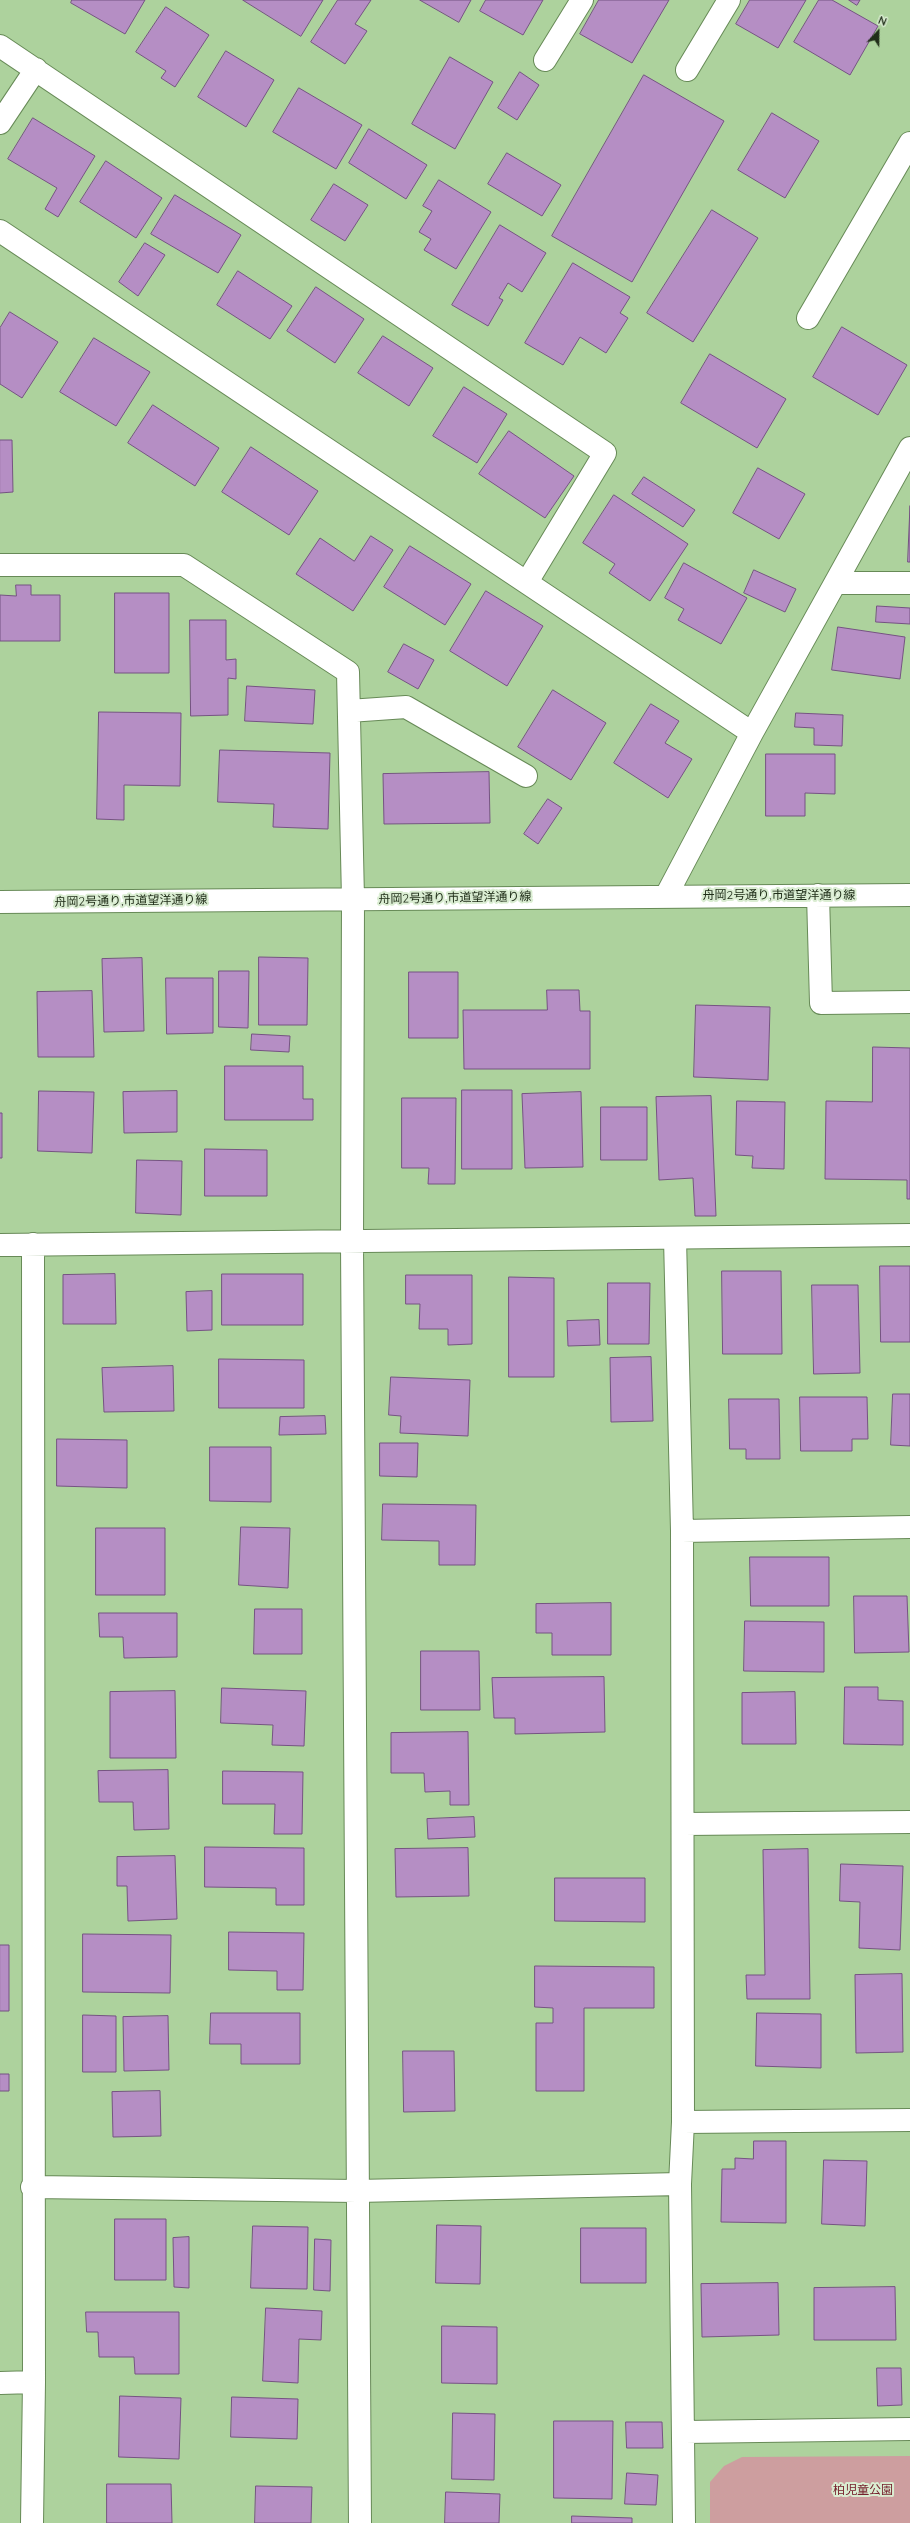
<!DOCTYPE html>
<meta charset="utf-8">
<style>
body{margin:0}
#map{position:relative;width:910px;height:2523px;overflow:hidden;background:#add29d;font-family:Quicksand,sans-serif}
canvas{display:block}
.north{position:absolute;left:858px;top:12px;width:40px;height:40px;-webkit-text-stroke:3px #daedd2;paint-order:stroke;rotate:22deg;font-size:11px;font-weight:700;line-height:16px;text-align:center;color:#202e19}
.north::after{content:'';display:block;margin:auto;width:14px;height:18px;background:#202e19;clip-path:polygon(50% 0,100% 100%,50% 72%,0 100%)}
</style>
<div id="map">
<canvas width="910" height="2523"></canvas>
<div class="north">N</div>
</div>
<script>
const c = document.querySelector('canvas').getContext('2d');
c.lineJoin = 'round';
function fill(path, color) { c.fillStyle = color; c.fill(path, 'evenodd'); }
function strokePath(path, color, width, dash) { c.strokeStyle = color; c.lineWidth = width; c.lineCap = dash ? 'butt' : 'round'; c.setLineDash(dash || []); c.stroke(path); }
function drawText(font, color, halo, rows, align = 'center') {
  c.font = font + ' Quicksand,"Noto Sans JP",sans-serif'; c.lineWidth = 4; c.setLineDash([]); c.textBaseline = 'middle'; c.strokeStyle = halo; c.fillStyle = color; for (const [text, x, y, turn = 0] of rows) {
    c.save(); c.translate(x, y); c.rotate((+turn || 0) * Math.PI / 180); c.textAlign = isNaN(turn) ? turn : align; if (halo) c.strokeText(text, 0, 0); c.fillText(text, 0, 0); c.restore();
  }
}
fill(new Path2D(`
 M910 2456V2523H710V2482L724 2466 742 2457Z`), '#cd9e9f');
const building = new Path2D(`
 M72 0H145L125 34 71 3Z
 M243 0H323L301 36Z
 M338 0H371L355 24 367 31 345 64 311 42Z
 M420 0H471L459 22Z
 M486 0H543L523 35 480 11Z
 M599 0H669L632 63 580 34Z
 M750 0H806L778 48 736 24Z
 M819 0H832L878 26 850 75 794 42Z
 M849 0H860L857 5Z
 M166 7 209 35 175 87 161 78 166 71 136 52Z
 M226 51 274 80 246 127 198 97Z
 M450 57 493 82 455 149 412 124Z
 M520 72 539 85 517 120 498 108Z
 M644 75 724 121 632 282 552 236Z
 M299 88 362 125 336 169 273 132Z
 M772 113 819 141 785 198 738 170Z
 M33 118 95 156 58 217 45 209 57 188 8 159Z
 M369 129 427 165 406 199 349 163Z
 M507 153 561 185 542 216 488 184Z
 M106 161 162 198 136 238 80 202Z
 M439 180 491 212 456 269 424 250 431 239 419 232 432 211 423 206Z
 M334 184 368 205 345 241 311 220Z
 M175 195 241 235 218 273 151 234Z
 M712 210 758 238 693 342 647 313Z
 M500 225 546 253 522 292 508 283 499 298 503 300 488 326 452 305Z
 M145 243 165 255 138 296 119 282Z
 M573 263 630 297 620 313 628 318 606 353 580 337 563 365 525 343Z
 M238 271 292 306 270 339 217 305Z
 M316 287 364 319 335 363 287 331Z
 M10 312 58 342 22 398 0 384V328Z
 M842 327 907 365 878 415 813 377Z
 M383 336 433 368 409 406 358 373Z
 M94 338 150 372 116 426 60 392Z
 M710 354 786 399 757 448 681 403Z
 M464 387 507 414 477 463 433 436Z
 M153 405 219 448 195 486 128 443Z
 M509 431 574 476 545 518 479 474Z
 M0 440H12L13 492 0 493Z
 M251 447 318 491 289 535 222 492Z
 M758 468 805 494 779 539 733 513Z
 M644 477 695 510 683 527 632 494Z
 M614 495 688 544 650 601 609 573 615 564 583 543Z
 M910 506V562H908Z
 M371 536 393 550 353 611 296 574 320 538 354 561Z
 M410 546 471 584 445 625 384 587Z
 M684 563 747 598 721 644 678 620 684 609 665 598Z
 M754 570 796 589 785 612 744 593Z
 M16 585H31V595H60V641H0V595L16 596Z
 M486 591 543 626 507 686 450 651Z
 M115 593H169V673H115Z
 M877 606 910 608V624L876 622Z
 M190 620H226V660L236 659V679L228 678V715L191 716Z
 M838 627 905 637 900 679 832 670Z
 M404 644 434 660 418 689 388 672Z
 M247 686 315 690 313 724 245 721Z
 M553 690 606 723 571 780 518 747Z
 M651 704 679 721 665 743 692 759 668 798 614 763Z
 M99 712 181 713 180 786 124 785V820L97 819Z
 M796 713 843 715 842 746 814 745V728L795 727Z
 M220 750 330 753 328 829 273 827 274 804 218 802Z
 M766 754H835V794L805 793V816H766Z
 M489 772 490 823 384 824 383 774Z
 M548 799 562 808 538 844 524 834Z
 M259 957 308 958 307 1025H259Z
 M142 958 144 1031 104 1032 102 959Z
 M219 971H249L248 1028 219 1027Z
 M409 972H458V1038H409Z
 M166 978H213V1033L167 1034Z
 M547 990H579L580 1011H590V1069H464L463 1010H547Z
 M92 991 94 1057H38L37 992Z
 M696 1005 770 1007 768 1080 694 1077Z
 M252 1034 290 1036 289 1052 251 1050Z
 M873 1047 910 1048V1199H907V1180L825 1179 826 1101 872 1102Z
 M225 1066H303V1099H313V1120H225Z
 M462 1090H512V1169H462Z
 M39 1091 94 1092 92 1153 38 1151Z
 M177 1091V1132L124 1133 123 1092Z
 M581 1092 583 1167 525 1168 522 1094Z
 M711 1096 716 1216H695L693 1178 659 1180 656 1097Z
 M402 1098H456L455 1184H428L429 1168H402Z
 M737 1101 785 1102 784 1169 752 1168 753 1156 736 1155Z
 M601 1107H647V1160H601Z
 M0 1113H2V1158H0Z
 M205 1149 267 1150V1196H205Z
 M137 1160 182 1161 181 1215 136 1213Z
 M880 1266H910V1342H881Z
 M722 1271H781L782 1354H723Z
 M115 1274 116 1324H63V1275Z
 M222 1274H303V1325H222Z
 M406 1275H472V1344L448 1345V1329H419L420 1304H406Z
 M509 1277 554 1278V1377H509Z
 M608 1283H650L649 1344H608Z
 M812 1285H858L860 1373 814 1374Z
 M212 1291V1330L187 1331 186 1292Z
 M599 1320 600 1345 568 1346 567 1321Z
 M651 1357 653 1421 611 1422 610 1358Z
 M219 1359 304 1360V1408H219Z
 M173 1366 174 1411 104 1412 102 1368Z
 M391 1377 470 1380 468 1436 400 1433 401 1416 389 1415Z
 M893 1394H910V1446L891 1445Z
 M800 1397H867L868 1439H852V1451H801Z
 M729 1399H779L780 1459H746V1449H730Z
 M325 1416 326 1434 279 1435 280 1417Z
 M57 1439 127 1440V1488L57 1486Z
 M380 1443H418L417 1477 380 1476Z
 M210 1447H271V1502L210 1501Z
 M383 1504 476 1505 475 1565H439V1541L382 1540Z
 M241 1527 290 1528 288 1588 239 1585Z
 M96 1528H165V1595H96Z
 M750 1557H829V1606H751Z
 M854 1596H907L909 1652 855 1653Z
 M611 1603V1655H552V1633H536V1604Z
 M255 1609H302V1654H254Z
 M99 1613H177V1657L124 1658 123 1637H100Z
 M745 1621 824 1622V1672L744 1671Z
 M421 1651H479L480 1710H421Z
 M604 1677 605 1732 515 1734V1718H494L492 1678Z
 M845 1687H878V1700L903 1701V1745L844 1744Z
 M222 1688 306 1691 304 1746 272 1745 273 1725 221 1723Z
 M175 1691 176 1758H110V1692Z
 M795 1692 796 1744H742V1693Z
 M468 1732 469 1805H450V1791L425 1792 424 1773H391V1733Z
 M168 1770 169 1829 134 1830 133 1802H99L98 1771Z
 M223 1771 303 1772 302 1834H274L275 1804H223Z
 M474 1817 475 1837 428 1839 427 1819Z
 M205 1847 304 1848V1905H276V1888L205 1887Z
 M468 1848 469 1896 396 1897 395 1849Z
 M808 1849 810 1999H747L746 1975H765L763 1850Z
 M175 1856 177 1919 128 1921 127 1886H117V1857Z
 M841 1864 903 1866 900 1950 859 1948 860 1902 840 1901Z
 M555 1878H645V1922L555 1921Z
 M229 1932 304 1933 303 1990H277V1971L229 1970Z
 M83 1934 171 1935 170 1993 83 1992Z
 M0 1945H9V2011H0Z
 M535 1966 654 1967V2008H584V2091H536V2023H553V2008L535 2007Z
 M902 1974 903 2052 856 2053 855 1975Z
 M211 2013H300V2064H241V2044H210Z
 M757 2013 821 2014V2068L756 2066Z
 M83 2015 116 2016V2072H83Z
 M168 2016 169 2070 124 2071 123 2017Z
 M403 2051H454L455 2111 404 2112Z
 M0 2074H9V2091H0Z
 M160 2091 161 2136 113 2137 112 2092Z
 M754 2141H786V2223L721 2222 722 2169H735V2158L753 2159Z
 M824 2160 867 2161 865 2226 822 2224Z
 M115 2219H166V2280H115Z
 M437 2225 481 2226 480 2284 436 2283Z
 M253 2226 308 2227 307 2289 251 2288Z
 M581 2228H646V2283H581Z
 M189 2237V2288L174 2287 173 2238Z
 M315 2239 331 2240 330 2291 314 2290Z
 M778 2283 779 2335 702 2337 701 2284Z
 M895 2287 896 2340H814V2288Z
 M266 2308 322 2311 321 2340 299 2339 298 2383 263 2381Z
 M86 2312H179V2374H135L134 2357H99L98 2332H87Z
 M442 2326 497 2327V2384L442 2383Z
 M877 2368H901L902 2405 878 2406Z
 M120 2396 181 2398 179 2459 119 2457Z
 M232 2397 298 2399 297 2439 231 2437Z
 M453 2413 495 2414 494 2480 452 2479Z
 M554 2421H613L612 2499 554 2498Z
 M626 2422H662L663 2448H627Z
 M627 2473 658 2475 656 2505 625 2504Z
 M107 2484H171L172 2523H107Z
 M256 2486 312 2487 311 2523H255Z
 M446 2492 500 2494 499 2523H445Z
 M572 2516 632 2518V2523H572Z`);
fill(building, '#b58ec4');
strokePath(building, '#755382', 1);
const minor = new Path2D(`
 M0 46 605 453 527 582
 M545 60 582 0
 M687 70 729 0
 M0 123 36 69
 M0 231 752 733
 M808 318 910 143
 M0 565H184L348 672 353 899 352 1243 360 2523
 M837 583H910
 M349 711 406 707 526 776
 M818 895 821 1003 910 1002
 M666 896 752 733 910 448
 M0 902 910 895
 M675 1238 682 1531 683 2122 680 2184 684 2523
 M0 1245 910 1235
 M682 1531 910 1527
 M684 1824 910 1822
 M683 2122 910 2120
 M32 2187 357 2191 680 2184
 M0 2383 34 2382
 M685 2432 910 2429
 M32 2523 34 2382 33 1244`);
strokePath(minor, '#678a57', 24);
strokePath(minor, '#fff', 22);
drawText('12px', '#202e19', '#daedd2', [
 ["舟岡2号通り,市道望洋通り線",779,895],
 ["舟岡2号通り,市道望洋通り線",455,898,-1],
 ["舟岡2号通り,市道望洋通り線",131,901,-1]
]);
drawText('12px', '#75202d', '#daedd2', [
 ["柏児童公園",863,2490]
]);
</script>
